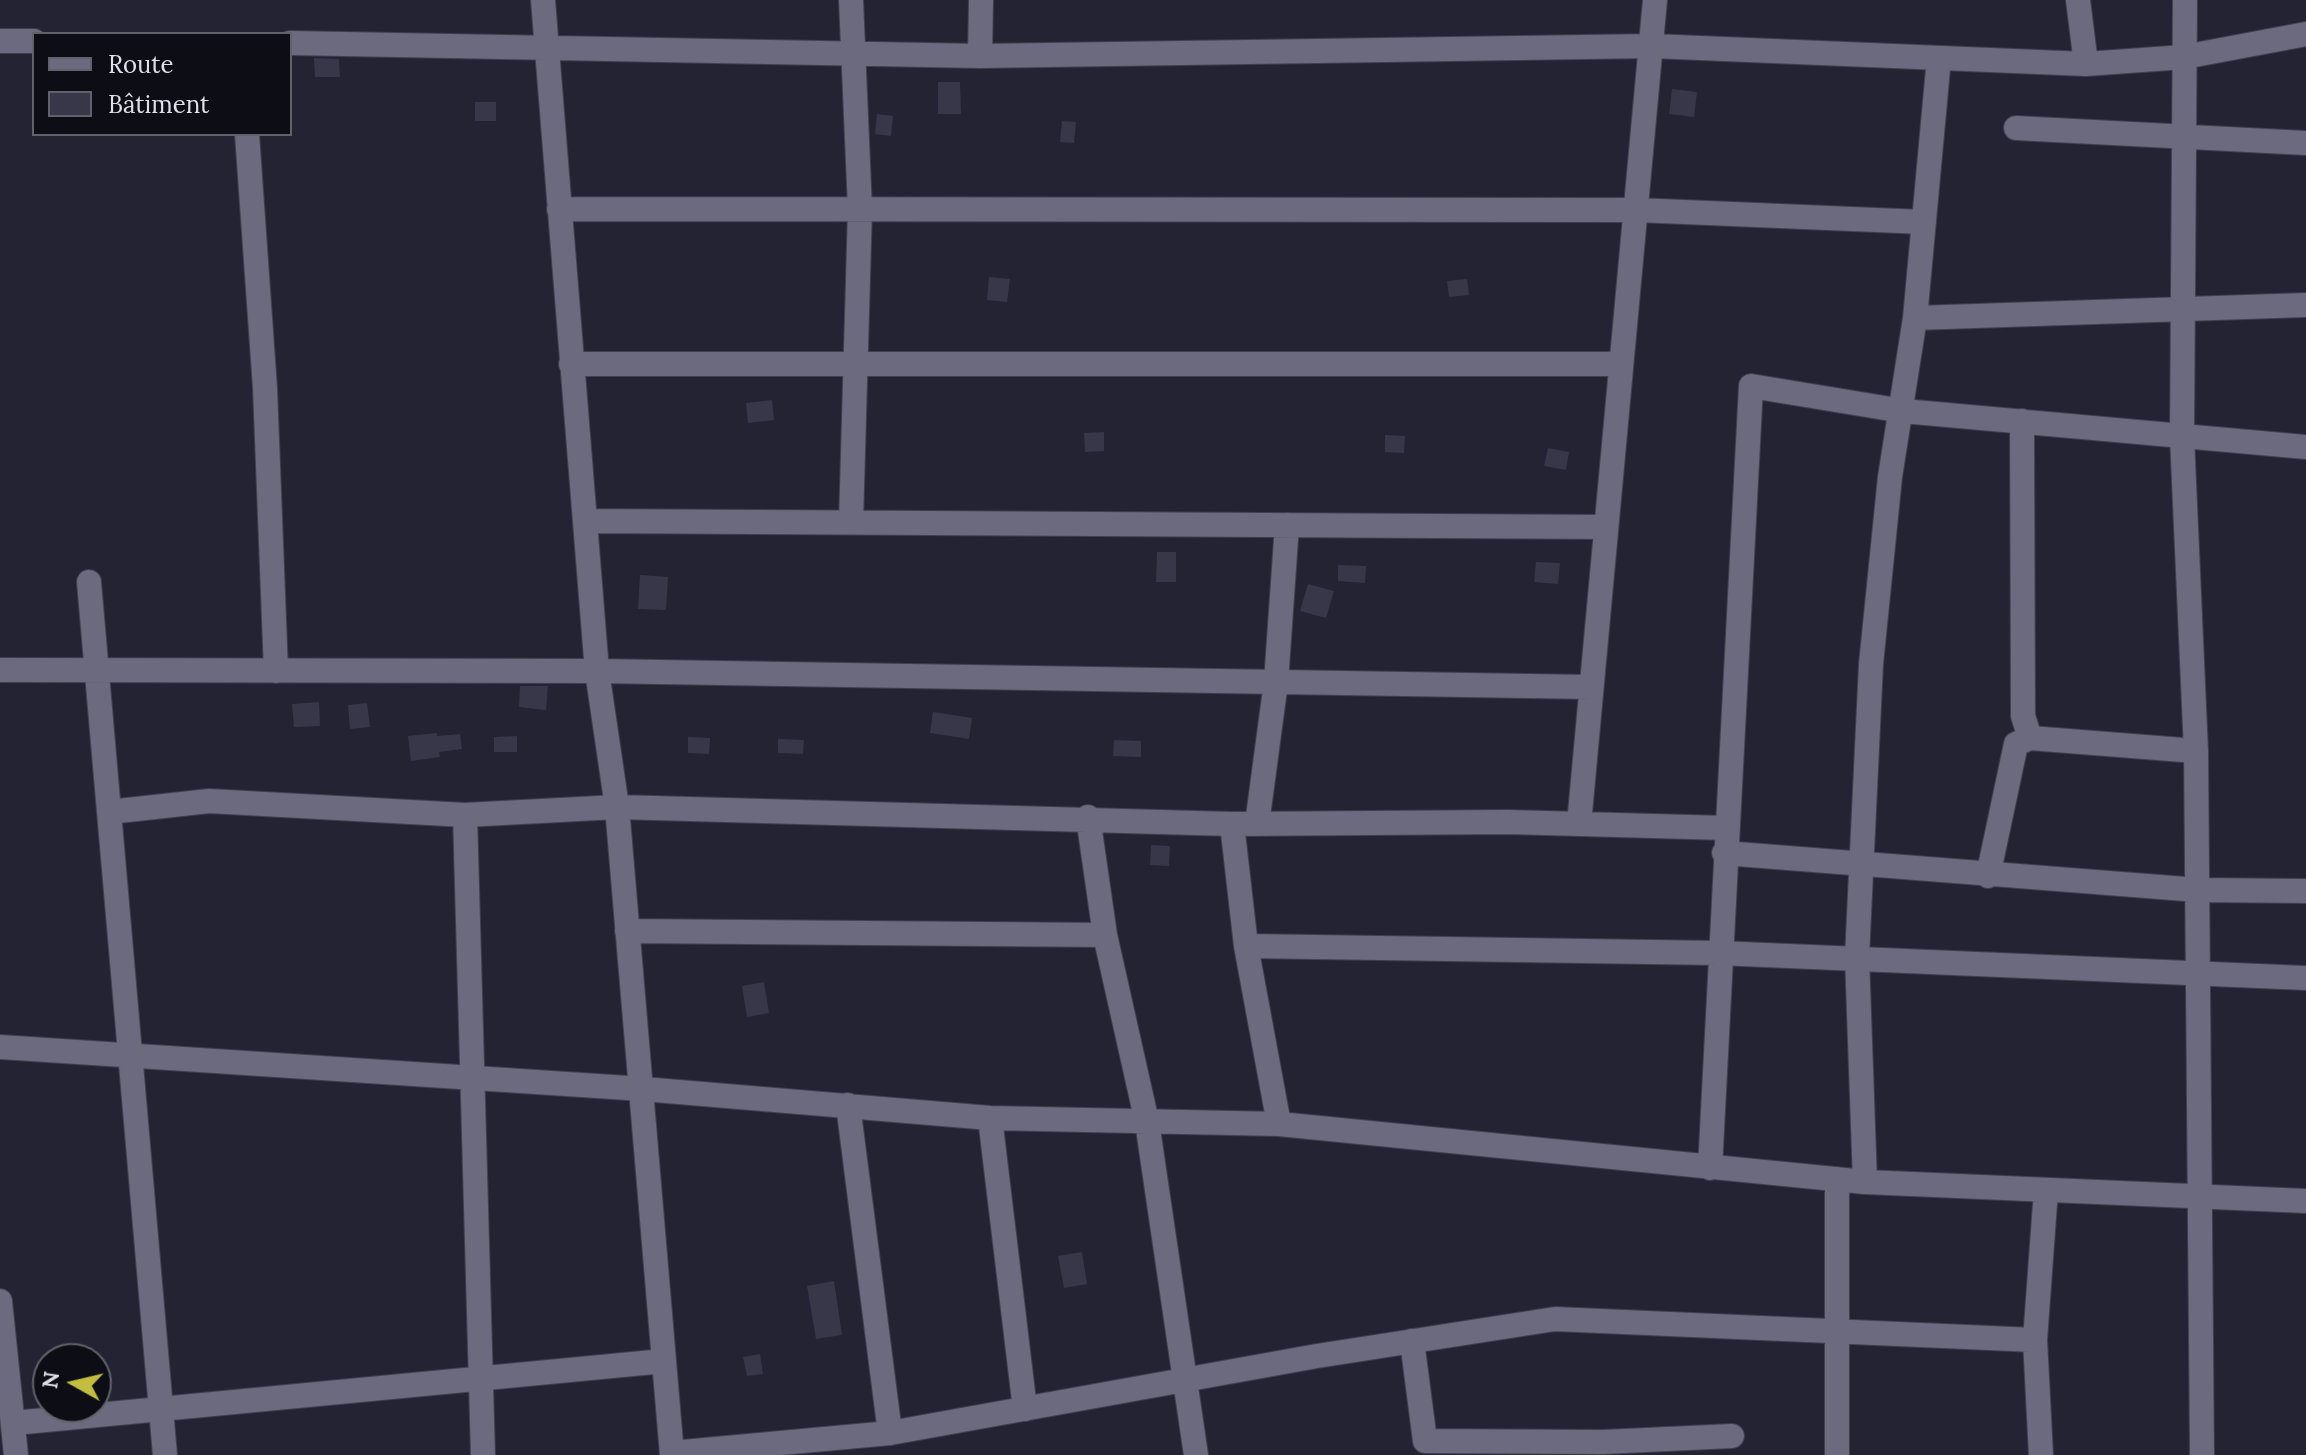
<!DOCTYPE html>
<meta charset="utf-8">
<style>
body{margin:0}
#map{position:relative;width:2306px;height:1455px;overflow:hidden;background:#242334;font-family:Lora,serif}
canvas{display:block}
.legend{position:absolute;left:32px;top:32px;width:260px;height:104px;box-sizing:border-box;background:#0d0d15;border:2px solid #61616b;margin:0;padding:10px 14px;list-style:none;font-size:24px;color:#e0e0ec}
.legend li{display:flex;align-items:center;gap:16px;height:40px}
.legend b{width:40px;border:2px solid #61616b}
.north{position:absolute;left:32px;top:1343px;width:80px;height:80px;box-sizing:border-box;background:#0d0d15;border:2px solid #61616b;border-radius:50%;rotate:278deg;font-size:22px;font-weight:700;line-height:32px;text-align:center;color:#e0e0ec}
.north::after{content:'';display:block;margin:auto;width:28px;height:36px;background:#c2bd3f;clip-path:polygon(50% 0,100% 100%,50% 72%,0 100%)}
</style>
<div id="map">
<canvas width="2306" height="1455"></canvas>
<ul class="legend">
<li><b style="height:10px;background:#6b6a7f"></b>Route</li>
<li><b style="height:22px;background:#38374a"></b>Bâtiment</li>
</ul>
<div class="north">N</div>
</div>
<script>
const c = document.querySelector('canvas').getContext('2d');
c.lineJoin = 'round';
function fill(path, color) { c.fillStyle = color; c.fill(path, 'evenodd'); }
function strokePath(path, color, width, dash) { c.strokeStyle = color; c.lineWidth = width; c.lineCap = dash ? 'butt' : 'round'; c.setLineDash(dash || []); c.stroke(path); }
fill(new Path2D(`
 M314 58 339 59 340 77H315Z
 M938 82H960L961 114H938Z
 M1672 89 1697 92 1694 117 1669 114Z
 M475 102H496V121H475Z
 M877 114 893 116 891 136 875 134Z
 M1062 121 1076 122 1074 143 1060 142Z
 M989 277 1010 279 1007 302 987 300Z
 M1467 279 1469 295 1449 297 1447 281Z
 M772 400 774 420 748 423 746 403Z
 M1104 432V451L1085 452 1084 433Z
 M1385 435 1405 436 1404 453 1385 452Z
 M1548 448 1569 452 1566 470 1544 466Z
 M1157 552H1176V582H1156Z
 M1536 562 1560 563 1558 584 1534 582Z
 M1338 565 1366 566 1365 583 1338 581Z
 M640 575 668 577 666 610 638 609Z
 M1308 584 1334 591 1326 618 1300 611Z
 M520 686H548L546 710 519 707Z
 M319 702 320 726 294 727 292 704Z
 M367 703 370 727 350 729 348 705Z
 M933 712 972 718 969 739 930 733Z
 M437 733V736L460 734 462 749 439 752 440 757 411 761 408 736Z
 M517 736V752H494V737Z
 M688 737 710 738 709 754 688 753Z
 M778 739 804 740 803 754 778 753Z
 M1114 740 1141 741V757L1113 756Z
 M1151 845 1170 846 1169 866 1150 865Z
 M764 982 769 1013 747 1017 742 986Z
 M1082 1252 1087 1284 1064 1288 1058 1256Z
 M834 1281 842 1335 816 1339 807 1286Z
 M760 1354 763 1374 747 1376 743 1357Z`), '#38374a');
const minor = new Path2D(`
 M543 0 597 671 617 807 672 1455
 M2078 0 2086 64
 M2185 0 2182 437 2196 751 2202 1455
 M0 41H34
 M290 43 980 56 1652 46 2086 64 2184 57 2306 34
 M980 56 981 0
 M2016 128 2306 143
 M247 134 265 388 276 671
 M559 209 1636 210 1924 222
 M1915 318 2306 305
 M571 364H1621
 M585 521 1606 527
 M851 522 860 209 851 0
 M89 582 165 1455
 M0 670 597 671 1590 687
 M2030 738 2196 751
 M109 812 209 801 465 815 617 807 1232 824 1508 822 1726 828
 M465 815 483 1455
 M1088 817 1105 935 1147 1122 1196 1455
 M1232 824 1246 946 1279 1124
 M1257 824 1276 682 1287 525
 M1579 824 1655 0
 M1724 853 2198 890 2306 891
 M1988 876 2016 744 2030 738 2023 716 2022 421
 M627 931 1105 935
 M1246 946 1718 953 2306 978
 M0 1047 643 1089 990 1118 1279 1124 1865 1182 2306 1201
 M848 1105 890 1433
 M990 1118 1025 1409
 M1710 1168 1751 386 1903 411 2306 447
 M1865 1182 1857 957 1871 664 1890 477 1915 318 1939 58
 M0 1301 16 1455
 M1412 1341 1425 1441 1603 1442 1732 1436
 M14 1423 664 1361
 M672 1453 890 1433 1317 1356 1555 1319 2035 1340
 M1837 1455V1179
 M2041 1455 2035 1340 2046 1190`);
strokePath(minor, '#403f4d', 26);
strokePath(minor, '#6b6a7f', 24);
</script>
